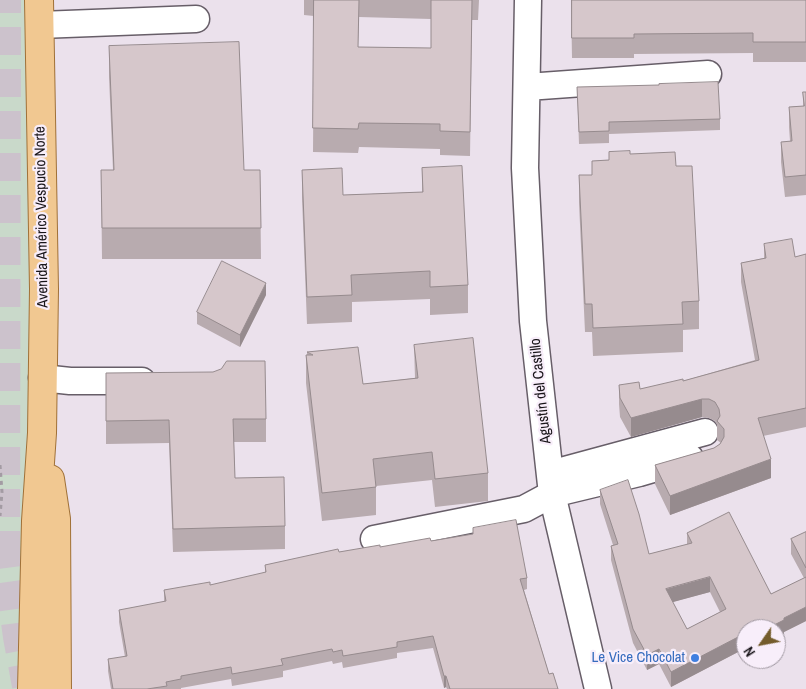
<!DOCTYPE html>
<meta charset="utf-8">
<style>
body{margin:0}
#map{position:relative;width:806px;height:689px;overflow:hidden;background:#ebe1ec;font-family:"Archivo Narrow",sans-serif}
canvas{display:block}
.north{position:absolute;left:736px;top:619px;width:50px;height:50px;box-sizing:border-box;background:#f8eefa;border:1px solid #9f97a0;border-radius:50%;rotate:237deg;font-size:14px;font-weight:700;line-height:20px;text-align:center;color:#191519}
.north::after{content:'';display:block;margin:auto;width:18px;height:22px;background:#745c2c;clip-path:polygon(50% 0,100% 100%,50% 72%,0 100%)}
</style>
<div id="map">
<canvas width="806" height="689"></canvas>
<div class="north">N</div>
</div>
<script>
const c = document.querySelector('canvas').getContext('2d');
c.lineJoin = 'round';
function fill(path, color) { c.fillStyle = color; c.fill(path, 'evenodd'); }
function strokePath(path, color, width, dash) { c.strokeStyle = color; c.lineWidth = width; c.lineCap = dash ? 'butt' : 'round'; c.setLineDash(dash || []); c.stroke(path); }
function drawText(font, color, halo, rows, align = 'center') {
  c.font = font + ' "Archivo Narrow",sans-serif'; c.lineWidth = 4.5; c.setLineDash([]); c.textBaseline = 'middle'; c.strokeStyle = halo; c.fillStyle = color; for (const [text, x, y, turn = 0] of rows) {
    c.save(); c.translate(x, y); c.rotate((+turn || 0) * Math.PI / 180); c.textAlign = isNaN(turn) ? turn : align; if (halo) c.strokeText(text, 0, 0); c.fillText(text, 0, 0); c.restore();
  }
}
fill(new Path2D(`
 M0 0H34L32 449 18 689H0Z`), '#c9d9ca');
strokePath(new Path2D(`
 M4 540 17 637 26 686
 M6 559 7 0`), '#ccc2cc', 28, [28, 14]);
const minor = new Path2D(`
 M528 0 525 168 533 321 552 494 598 689
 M40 25 196 19
 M527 87 708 74
 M42 378 70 381H142
 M550 474 705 432
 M374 539 524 509 552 494 639 473 690 458`);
const major = new Path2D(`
 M50 479 56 519 57 689
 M32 689 36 521 42 433 44 289 39 0`);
strokePath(minor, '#675e68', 29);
strokePath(major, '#a07138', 30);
strokePath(new Path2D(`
 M0 465 2 492 0 516`), '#a39ba3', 3, [4, 4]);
strokePath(minor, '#fff', 26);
strokePath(major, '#f1c891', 28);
fill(new Path2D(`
 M304 0H479L478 20H472L470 156 440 155V149L359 147 358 153 313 152 314 16 304 15ZM359 17 431 19V48L358 47Z
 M571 0H806V62H753V53L634 54V58H572Z
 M109 46 244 170H260L261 259H102L101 170H113L109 77Z
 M577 87 720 119V130L609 134V143L579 144Z
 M803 92H806V195L785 197 781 162V142L790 141 789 127V107L803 106Z
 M630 154 676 166 699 301V329L683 330V352L593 356 592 332H585L579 203V175H592V161L609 160Z
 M422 168 468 285V313L430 315V299L352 302V322L307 324 302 198V170L343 195 422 192Z
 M764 244 795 257 806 254V427L763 436 771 478 670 515 655 484V465L714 448 721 443 717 440V425L715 421 709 418 702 417 631 437 620 417 619 404V385L640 389 683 381 755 360 741 282V263L764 258Z
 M266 295 240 347 197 324V312Z
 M414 345 488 473V501L435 507 432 480 376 486V515L322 521 306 383V355H307V352L363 384 415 378Z
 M106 373 266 419V442H234L235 478 285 526V549L173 552 169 443 106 444Z
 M600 490 649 554 687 545V533L771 594 804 578 791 554V539L806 532V621L784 632V634L776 638V629L742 656 740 651 671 687 659 664 647 670 633 643 611 560V546L613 545 600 504ZM710 592 720 612 687 629 672 602Z
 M431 541 527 578V589L524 590 549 674 558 689H447L446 687 444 688 433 648 397 653V658L343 668 342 662 333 664 332 661 283 671V677L232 686 231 679 181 688V689H111L108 671V659L125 657 119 622V610L164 602V590L210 585 265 573V565L339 552Z`), '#b8abaf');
fill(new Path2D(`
 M266 283V295L240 347V335Z
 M702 399V417L631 437V418Z
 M771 459V478L670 515V496Z
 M710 577V592L666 604V589Z
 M806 607V621L784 632V634L776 638V629H766L784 618Z
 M740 636V651L671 687V672Z
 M746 639V654L742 656V641Z
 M659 649V664L647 670V655Z
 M444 676H446V687L444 688Z`), '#968b8e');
const building = new Path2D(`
 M314 0H359L358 47 431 48V0H472L470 132 440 131V124L359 123 358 129 313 128Z
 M572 0H806V42H753V33L634 34V38H572Z
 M239 42 244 170H260L261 228H102L101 170H114L109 46Z
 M718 82 720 119 609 122V131L579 132 577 87 659 85V84Z
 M803 92H806V175L785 177 781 142 792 141 789 107 804 106Z
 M630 151V154L675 152 676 166H692L699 301 682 302 683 324 593 328 592 304H585L579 175H592V161L609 160V152Z
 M462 166 468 285 430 287V271L351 275 352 295 307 297 302 170 342 168 343 195 423 192 422 168Z
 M792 239 795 257 806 254V408L758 418 771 459 670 496 655 465 714 448 720 444 724 437V429L717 421 720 416 719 409 715 402 709 399H702L631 418 620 398 619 385 639 382 640 389 683 379V381L759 360 741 263 766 258 764 244Z
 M222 261 266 283 240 335 197 312Z
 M473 338 488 473 435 479 432 452 373 459 376 487 322 493 306 355H313L307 352 358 347 363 384 418 378 414 345Z
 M227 361H265L266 419H233L235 478 284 477 285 526 173 529 169 420 106 421V373L213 372 221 369Z
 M628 480 639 514 649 554 692 543 687 533 729 512 771 594 806 577V607L784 618V620L766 629H746V639L742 641 740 636 671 672 659 649 647 655 633 629 611 546 618 544 600 490ZM710 577 726 609 687 629 666 589Z
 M516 520 527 578 520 579 549 674 553 673 558 689H450L446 676H444L433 636 397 642V647L343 656 342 650 333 652 332 649 281 659 283 665 232 674 231 667 181 676V679L166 682 167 686 147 689H113L108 659 127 656 119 610 166 601 164 590 210 582V585L266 572 265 565 338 549 339 552 380 545V547L430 538 431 541 473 534V528Z
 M806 532V568L791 539Z`);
fill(building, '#d6c7cb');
strokePath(building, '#968b8e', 1);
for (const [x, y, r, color] of [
 [695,658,5,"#3f7fe0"]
]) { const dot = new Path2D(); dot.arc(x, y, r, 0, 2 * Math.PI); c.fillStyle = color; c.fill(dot); strokePath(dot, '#f8eefa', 2); }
drawText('15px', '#191519', '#f8eefa', [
 ["Avenida Américo Vespucio Norte",42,217,-91],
 ["Agustín del Castillo",541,391,-96]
]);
drawText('15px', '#366cbe', '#f8eefa', [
 ["Le Vice Chocolat",685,658]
], 'right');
</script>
